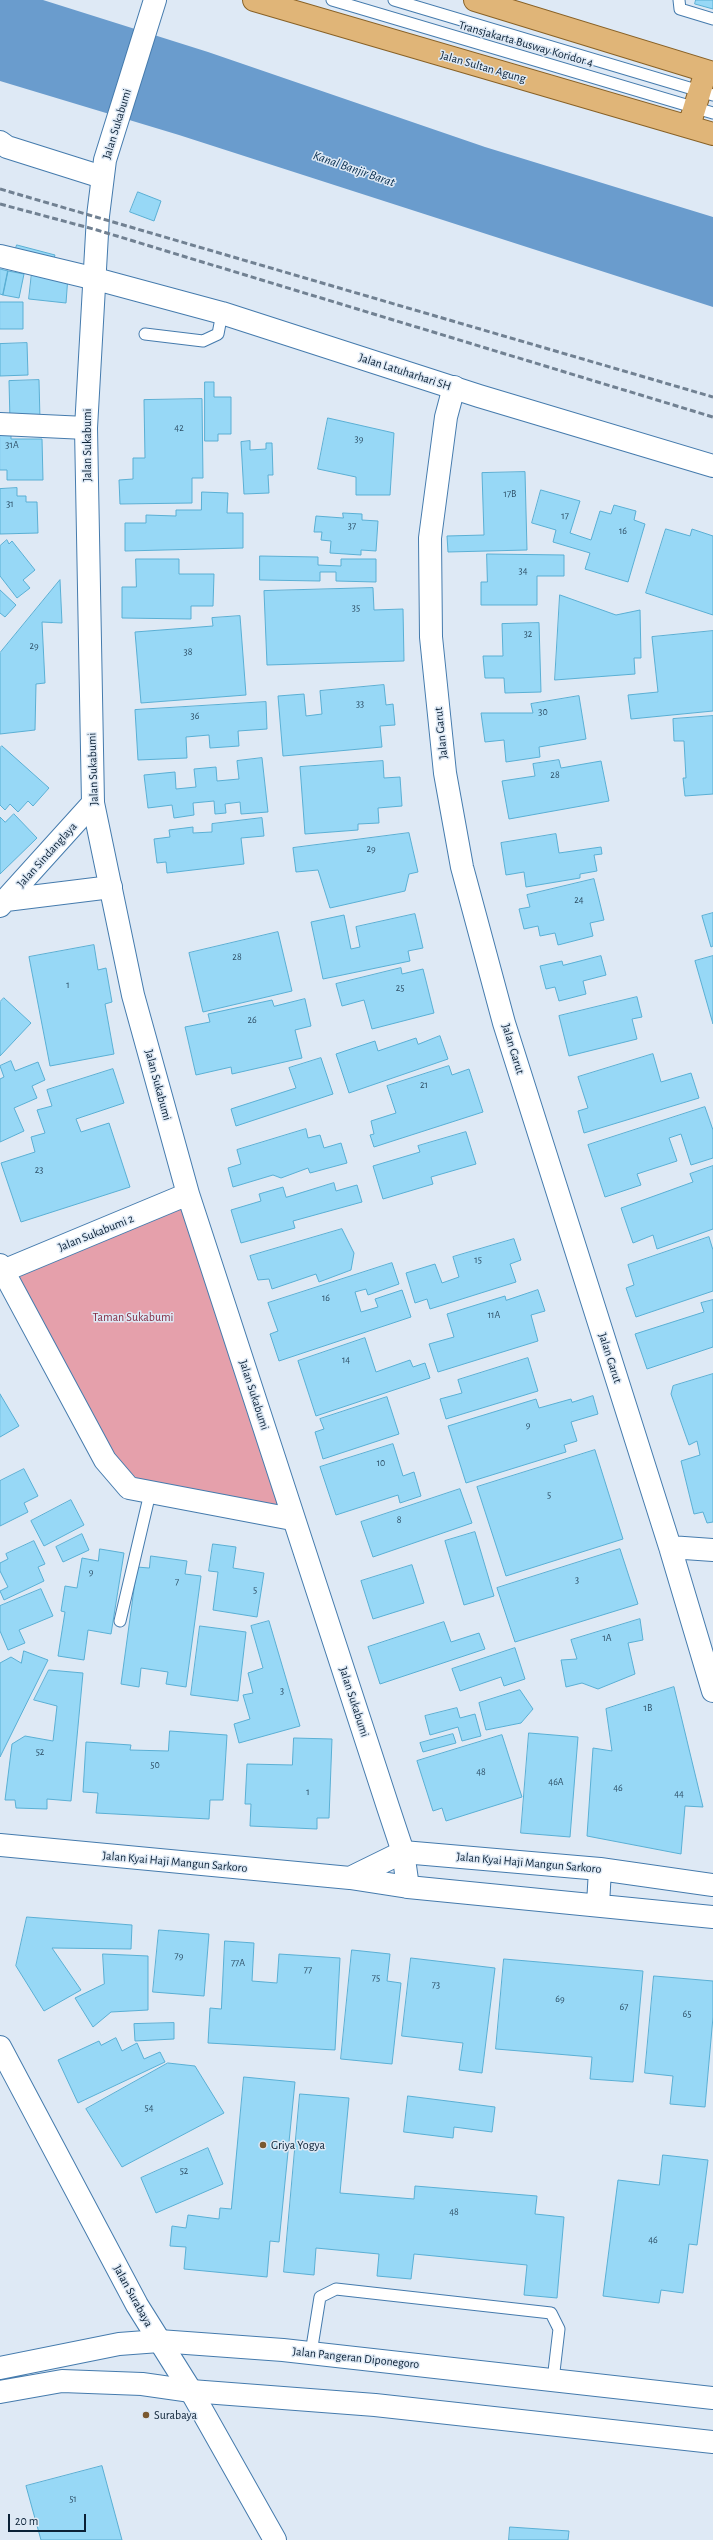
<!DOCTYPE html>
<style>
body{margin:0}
#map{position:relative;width:713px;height:2540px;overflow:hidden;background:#dee9f5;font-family:"Alegreya Sans",sans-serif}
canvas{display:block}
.scale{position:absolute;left:8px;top:2514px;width:78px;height:18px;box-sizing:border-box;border:2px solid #0b2136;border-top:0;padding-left:5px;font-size:12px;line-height:14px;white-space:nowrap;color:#0b2136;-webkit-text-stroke:3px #dee9f5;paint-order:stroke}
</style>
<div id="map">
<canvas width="713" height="2540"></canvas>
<div class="scale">20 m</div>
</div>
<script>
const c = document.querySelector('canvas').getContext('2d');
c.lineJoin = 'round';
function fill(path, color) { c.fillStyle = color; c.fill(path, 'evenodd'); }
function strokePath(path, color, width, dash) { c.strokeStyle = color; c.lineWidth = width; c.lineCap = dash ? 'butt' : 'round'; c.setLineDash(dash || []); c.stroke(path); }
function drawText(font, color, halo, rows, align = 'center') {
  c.font = font + ' "Alegreya Sans",sans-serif'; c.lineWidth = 3; c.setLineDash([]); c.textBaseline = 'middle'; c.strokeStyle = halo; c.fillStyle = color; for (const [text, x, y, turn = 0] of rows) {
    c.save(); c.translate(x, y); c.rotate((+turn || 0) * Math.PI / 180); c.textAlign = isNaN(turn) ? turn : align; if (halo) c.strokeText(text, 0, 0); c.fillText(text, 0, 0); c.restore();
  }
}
fill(new Path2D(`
 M185 1205 283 1507 156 1489 120 1468 14 1275Z`), '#e5a0ab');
fill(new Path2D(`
 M0 0H43L208 52 485 147 713 217V307L179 135 0 81Z`), '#6a9ccd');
const building = new Path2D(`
 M696 0H713V9L695 4Z
 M138 192 161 201 154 221 130 212Z
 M17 245 55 255 52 265 14 254Z
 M0 269 8 271 3 295 0 294Z
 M8 271 24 274 19 298 3 295Z
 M32 272 68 276 66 303 29 299Z
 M0 302H23V329H0Z
 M27 343 28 375 0 376V344Z
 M39 380 40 420 10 421 9 381Z
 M205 382H214V397H231V434H218V441H205Z
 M202 399 203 478H192V503L120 504 119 480 133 479V458H145L144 400Z
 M328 418 394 433 390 495H356V477L318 469Z
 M0 432H11V439H42L43 480H7V470H0Z
 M250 441V450L266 449V443H272L273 475H268L269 493 244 494 241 442Z
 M525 472 527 550 448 552 447 536 484 535 482 473Z
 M17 488V496H26V502H37L38 533 0 534V489Z
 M541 490 580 501 570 533 591 540 600 511 611 514 614 505 636 511 634 520 645 524 628 582 585 569 590 553 553 542 556 530 532 523Z
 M202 492 228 493 227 513H243V548L125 551V523H146V515L176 516V510H201Z
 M343 513 362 514V520L378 521 376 551 361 550V555L330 553 331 541 321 540 322 532H314L316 516 343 518Z
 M666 529 690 536 692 529 713 536V615L646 593Z
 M7 540 9 544 12 541 35 570 23 580 30 588 17 598 0 576V546Z
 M487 554 564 555V576H537V605H481V582H487Z
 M260 556 318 557V565L341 566V559H376V582L336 581V572H320V581L260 580Z
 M136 559H179V574H214L213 606H191V619L122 618V587H136Z
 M60 580 62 623 42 622 45 683 36 684 35 730 0 734V653Z
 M373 588 374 610 403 609 404 661 267 665 264 591Z
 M0 590 16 605 5 617 0 613Z
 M560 595 616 615 640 610 641 658H634L635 674 555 680Z
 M240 616 246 695 141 703 135 632 213 626 212 618Z
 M539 623 541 692 505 693 504 678H485L483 656H503L502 624Z
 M713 631V711L631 719 628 695 658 692 652 637Z
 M384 685 386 705 393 704 395 725 380 726 382 747 283 756 278 696 304 694 306 716 322 714 320 691Z
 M579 696 586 739 539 747 540 757 506 762 504 740 485 742 481 713H533L531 704Z
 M266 702 267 729 238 731 239 746 210 748 209 735 186 737 187 758 138 760 135 710Z
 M713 716V794L685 796 683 778H686L684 741H674L673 719Z
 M2 746 49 788 33 806 28 801 18 812 10 804 5 810 0 805V748Z
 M262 758 268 812 241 814 240 802 225 804 226 813 215 814 214 801 193 803 194 815 174 818 172 805 148 808 144 775 175 772 176 789 196 787 194 769 216 767 217 781 239 779 237 761Z
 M559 760 561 768 601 761 609 801 509 819 502 781 535 776 533 764Z
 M383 761 384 778 400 777 402 806 378 808 379 823 358 824V830L305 834 300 767Z
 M14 814 37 838 0 874V817L5 822Z
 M262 818 264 836 241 838 244 864 167 873 166 862 157 863 154 839 170 837 169 830 193 827V833L212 832V824Z
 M409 833 418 872 409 874 405 891 330 908 318 870 296 872 293 848Z
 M556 834 559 853 601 847 602 854 594 855 597 871 580 874V878L526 887 524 872 506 875 501 843Z
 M594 879 604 920 590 923 593 936 558 945 555 933 540 936 538 926 524 929 519 909 530 907 527 895Z
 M713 913V946L711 947 702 916Z
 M415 914 423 948 408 951 410 961 323 979 311 922 344 915 351 949 360 947 356 927Z
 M278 932 292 991 203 1012 189 953Z
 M94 945 98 970 106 968 112 1002 105 1004 114 1054 50 1066 29 957Z
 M601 956 606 975 583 981 586 994 559 1001 555 987 546 989 540 966 562 961 563 965Z
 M713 956V1024L695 961Z
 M401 968 402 974 423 969 434 1013 372 1029 364 1000 342 1006 336 984Z
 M637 997 642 1017 632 1019 637 1039 569 1056 559 1016Z
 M4 998 31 1023 0 1056V1002Z
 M305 999 311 1026 295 1030 302 1058 232 1074 231 1067 196 1075 185 1027 210 1022 208 1014 272 1000 274 1006Z
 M440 1036 448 1059 349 1093 336 1054 375 1041 378 1051 416 1038 418 1044Z
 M653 1054 661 1082 691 1073 699 1098 584 1133 578 1111 588 1108 578 1077Z
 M321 1058 333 1094 236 1126 231 1109 296 1088 289 1068Z
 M11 1061 15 1071 38 1062 45 1080 32 1086 37 1098 14 1108 24 1131 0 1142V1079L4 1077 0 1066Z
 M449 1066 452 1075 469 1069 483 1112 374 1147 370 1135 374 1134 371 1121 396 1113 387 1086Z
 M113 1069 124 1103 76 1119 81 1132 109 1123 130 1187 21 1222 1 1163 35 1152 31 1137 45 1133 37 1110 52 1106 47 1090Z
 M705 1107 713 1130V1158L691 1165 681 1134 669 1138 677 1161 637 1174 641 1185 605 1197 588 1145Z
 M306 1129 308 1138 320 1135 324 1148 341 1143 347 1163 310 1173 308 1168 281 1178 273 1175 233 1187 228 1168 241 1164 237 1150Z
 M466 1132 476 1164 431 1177 433 1184 383 1199 373 1166 420 1152 418 1146Z
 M713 1166V1229L657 1249 653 1235 633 1243 621 1208 693 1182 690 1174Z
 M334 1183 336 1191 357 1185 362 1202 293 1221 295 1228 241 1243 231 1210 261 1201 259 1194 283 1187 286 1197Z
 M342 1229 354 1253 351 1270 319 1282 316 1274 272 1289 269 1279 258 1280 250 1256Z
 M709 1237 713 1250V1291L636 1317 626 1288 634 1285 628 1265Z
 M514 1239 521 1260 510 1264 516 1282 430 1309 427 1299 415 1303 406 1273 435 1264 442 1283 459 1277 453 1257Z
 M392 1263 399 1284 368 1295 366 1289 355 1292 361 1312 378 1307 375 1299 402 1290 411 1317 279 1361 270 1334 278 1331 268 1303Z
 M538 1290 545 1311 531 1315 538 1341 438 1372 429 1344 454 1337 447 1314 505 1296 506 1300Z
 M713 1300V1347L647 1369 635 1334 704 1312 701 1303Z
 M365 1338 376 1372 410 1360 413 1367 425 1363 430 1378 316 1416 298 1361Z
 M528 1358 538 1391 446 1419 440 1399 462 1393 458 1380Z
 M713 1374V1522L707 1523 703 1512 694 1514 681 1461 700 1455 697 1441 689 1445 671 1394 673 1386Z
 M0 1394 19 1426 0 1437Z
 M593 1396 598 1414 571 1422 577 1441 564 1445 566 1452 466 1483 448 1426 536 1399 539 1408 571 1399 572 1402Z
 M387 1397 399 1434 323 1459 315 1432 324 1429 320 1419Z
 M393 1444 403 1476 414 1472 421 1496 400 1503 398 1495 336 1515 320 1467Z
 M595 1450 623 1539 506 1576 477 1487Z
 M24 1469 38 1496 24 1503 28 1512 0 1526V1481Z
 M460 1489 472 1523 373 1557 361 1522Z
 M71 1500 84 1525 44 1546 31 1521Z
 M475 1532 494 1596 464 1605 445 1541Z
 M82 1534 89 1550 63 1562 56 1547Z
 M34 1541 45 1564 38 1567 44 1581 4 1600 0 1591 8 1587 0 1571V1563L8 1559 6 1554Z
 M213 1544 236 1547 233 1568 264 1573 257 1617 213 1610 218 1572 209 1571Z
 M100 1549 124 1553 111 1634 88 1630 84 1660 58 1656 65 1612 61 1611 65 1586 77 1588 82 1558 98 1561Z
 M620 1549 638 1604 515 1642 497 1588Z
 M151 1556 187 1561 185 1574 201 1576 186 1687 166 1684 168 1672 141 1668 139 1687 121 1684 137 1567 149 1568Z
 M412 1565 424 1603 373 1619 361 1581Z
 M41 1589 53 1616 19 1630 25 1643 8 1650 0 1631V1606Z
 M640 1619 643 1640 628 1643 635 1674 598 1689 582 1683 566 1687 561 1660 577 1659 571 1640Z
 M269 1621 300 1726 239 1743 234 1724 250 1719 243 1695 253 1693 248 1673 263 1668 251 1626Z
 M444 1622 451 1642 479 1633 485 1649 380 1684 368 1647Z
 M200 1626 246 1632 238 1701 191 1695Z
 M515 1648 525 1679 504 1686 501 1677 460 1691 452 1669Z
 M24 1651 48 1660 0 1757V1663L11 1657 21 1663Z
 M49 1670 83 1673 71 1801 47 1799V1809L16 1808 15 1800H5L12 1744 25 1736 53 1741 57 1706 34 1700Z
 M674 1687 703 1807 685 1806 681 1854 587 1836 593 1748 612 1751 606 1709Z
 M520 1690 533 1709 521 1723 486 1730 479 1703Z
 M457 1708 460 1718 475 1714 481 1736 462 1741 458 1727 430 1735 425 1716Z
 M170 1731 227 1735 223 1800H210L209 1819 96 1813 98 1793 83 1792 86 1742 131 1745 130 1750 168 1751Z
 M529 1733 578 1737 570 1837 521 1833Z
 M453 1734 456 1743 423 1752 420 1743Z
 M502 1735 522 1797 446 1821 442 1808 433 1811 417 1761Z
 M294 1738 332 1739 329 1818H317V1829L250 1826 251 1804H245L247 1764 292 1765Z
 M27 1917 132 1925 131 1949 52 1948 81 1990 44 2011 16 1966Z
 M159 1930 209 1934 204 1996 153 1992Z
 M225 1941 254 1943 252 1981 277 1983 279 1954 340 1958 335 2050 208 2043 210 2008 221 2009Z
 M352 1950 390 1954 387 1981 401 1983 392 2064 341 2059Z
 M103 1954 148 1956V2010L111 2012 93 2027 75 1998 104 1984Z
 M411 1958 495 1968 482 2073 459 2070 463 2043 402 2036Z
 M504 1959 643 1971 633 2082 590 2079 592 2057 496 2049Z
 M654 1976 713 1981V2017L705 2107 670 2104 673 2076 645 2073Z
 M174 2023V2039L135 2041 134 2024Z
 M116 2038 122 2051 137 2043 144 2059 160 2052 165 2062 78 2103 58 2060 99 2041 101 2045Z
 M168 2063 195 2066 224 2113 122 2167 86 2109Z
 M244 2077 295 2082 279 2242 270 2241 267 2277 184 2269 186 2247 170 2246 172 2226 186 2228 188 2215 219 2219 220 2208 231 2209Z
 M300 2094 349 2098 340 2193 414 2199 415 2186 537 2196 535 2214 564 2217 557 2298 524 2295 527 2265 414 2254 411 2279 377 2276 379 2254 316 2248 314 2275 284 2272Z
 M408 2096 495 2107 492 2132 454 2127 453 2138 404 2132Z
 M208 2148 223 2184 156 2213 141 2178Z
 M663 2155 708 2160 697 2245 689 2244 683 2293 661 2290 659 2303 603 2296 618 2180 659 2185Z
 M102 2466 122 2540H41L26 2486Z
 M510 2527 569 2531 568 2540H509Z`);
fill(building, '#97d8f6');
strokePath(building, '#5aafd4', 1);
const service = new Path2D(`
 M332 0 713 113
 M394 0 713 95
 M679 0 680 9 713 19
 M145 334 203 341 218 334 222 313
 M120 1621 150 1493
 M311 2353 320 2297 336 2289 551 2313 559 2329 553 2380`);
const minor = new Path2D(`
 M0 142 7 147 102 177
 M0 256 96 279
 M454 387 446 417 430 538 431 637 445 773 462 867 504 1023 670 1547 713 1691
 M0 424 86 428
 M93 803 133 995 188 1194 388 1807 403 1852 408 1887
 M0 1265 105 1460 129 1488 292 1519
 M3 1271 188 1194
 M670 1547 713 1550`);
const tertiary = new Path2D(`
 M96 279 222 313 479 396 713 466
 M6 900 111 887
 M0 906 93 803 86 428 98 216 105 160 155 0
 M0 1845 350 1878 408 1887 713 1917
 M350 1878 403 1852 600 1869 713 1885
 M598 1905 600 1869
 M0 2047 137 2305 191 2391 275 2540`);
const secondary = new Path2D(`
 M0 2368 119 2344 159 2341 283 2350 713 2398
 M0 2392 62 2381 142 2384 191 2391 375 2405 713 2442`);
const primary = new Path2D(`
 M254 0 713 134
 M475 0 713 73
 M689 126 706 71`);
strokePath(service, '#457bad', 13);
strokePath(minor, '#457bad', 24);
strokePath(tertiary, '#457bad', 24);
strokePath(secondary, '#457bad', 24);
strokePath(primary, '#886126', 24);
strokePath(service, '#fff', 11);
strokePath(minor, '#fff', 22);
strokePath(tertiary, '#fff', 22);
strokePath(secondary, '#fff', 22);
strokePath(primary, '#e0b578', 22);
strokePath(new Path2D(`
 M0 189 713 397
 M0 204 97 230 713 417`), '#718192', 3, [6, 3]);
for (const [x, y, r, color] of [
 [263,2145,4,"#7a5830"],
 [146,2415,4,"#7a5830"]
]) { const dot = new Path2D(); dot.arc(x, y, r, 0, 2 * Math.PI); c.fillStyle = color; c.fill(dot); strokePath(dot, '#dee9f5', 1.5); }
drawText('10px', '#2e4f66', null, [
 ["42",179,428],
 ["39",359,439],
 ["31A",12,445],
 ["17B",510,494],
 ["31",10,504],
 ["17",565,516],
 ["37",352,526],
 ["16",623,531],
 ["34",523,571],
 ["35",356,608],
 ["32",528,634],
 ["29",34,646],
 ["38",188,652],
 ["33",360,704],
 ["30",543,712],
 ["36",195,716],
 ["28",555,775],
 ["29",371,849],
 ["24",579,900],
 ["28",237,957],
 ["1",68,985],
 ["25",400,988],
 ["26",252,1020],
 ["21",424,1085],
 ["23",39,1170],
 ["15",478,1260],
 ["16",326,1298],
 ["11A",494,1315],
 ["14",346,1360],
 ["9",528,1425],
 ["10",381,1463],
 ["5",549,1495],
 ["8",399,1520],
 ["9",91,1572],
 ["3",577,1580],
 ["7",177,1582],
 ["5",255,1590],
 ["1A",607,1638],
 ["3",282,1691],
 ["1B",648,1708],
 ["52",40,1752],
 ["50",155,1765],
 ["48",481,1772],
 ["46A",556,1782],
 ["46",618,1788],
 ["1",308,1792],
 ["44",679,1794],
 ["79",179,1956],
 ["77A",238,1963],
 ["77",308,1970],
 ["75",376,1978],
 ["73",436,1985],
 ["69",560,1999],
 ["67",624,2007],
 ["65",687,2014],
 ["54",149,2108],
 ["52",184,2171],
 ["48",454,2212],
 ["46",653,2240],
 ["51",73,2499]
]);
drawText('12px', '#0b2136', '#dee9f5', [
 ["Transjakarta Busway Koridor 4",526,44,16],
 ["Jalan Sultan Agung",483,67,16],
 ["Jalan Sukabumi",117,124,-73],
 ["Jalan Latuharhari SH",405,372,18],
 ["Jalan Sukabumi",87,445,-90],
 ["Jalan Garut",441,733,-96],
 ["Jalan Sukabumi",93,769,-92],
 ["Jalan Sindanglaya",47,855,-48],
 ["Jalan Garut",513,1049,73],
 ["Jalan Sukabumi",158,1085,75],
 ["Jalan Sukabumi 2",96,1233,-22],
 ["Jalan Garut",610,1358,72],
 ["Jalan Sukabumi",254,1395,72],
 ["Jalan Sukabumi",354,1702,72],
 ["Jalan Kyai Haji Mangun Sarkoro",175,1862,5],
 ["Jalan Kyai Haji Mangun Sarkoro",529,1863,5],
 ["Jalan Surabaya",133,2296,61],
 ["Jalan Pangeran Diponegoro",356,2358,6]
]);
drawText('12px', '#832b42', '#dee9f5', [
 ["Taman Sukabumi",133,1317]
]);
drawText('12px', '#0b2136', '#dee9f5', [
 ["Griya Yogya",271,2145],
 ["Surabaya",154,2415]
], 'left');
drawText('italic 13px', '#042b4c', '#dee9f5', [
 ["Kanal Banjir Barat",354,169,19]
]);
</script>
